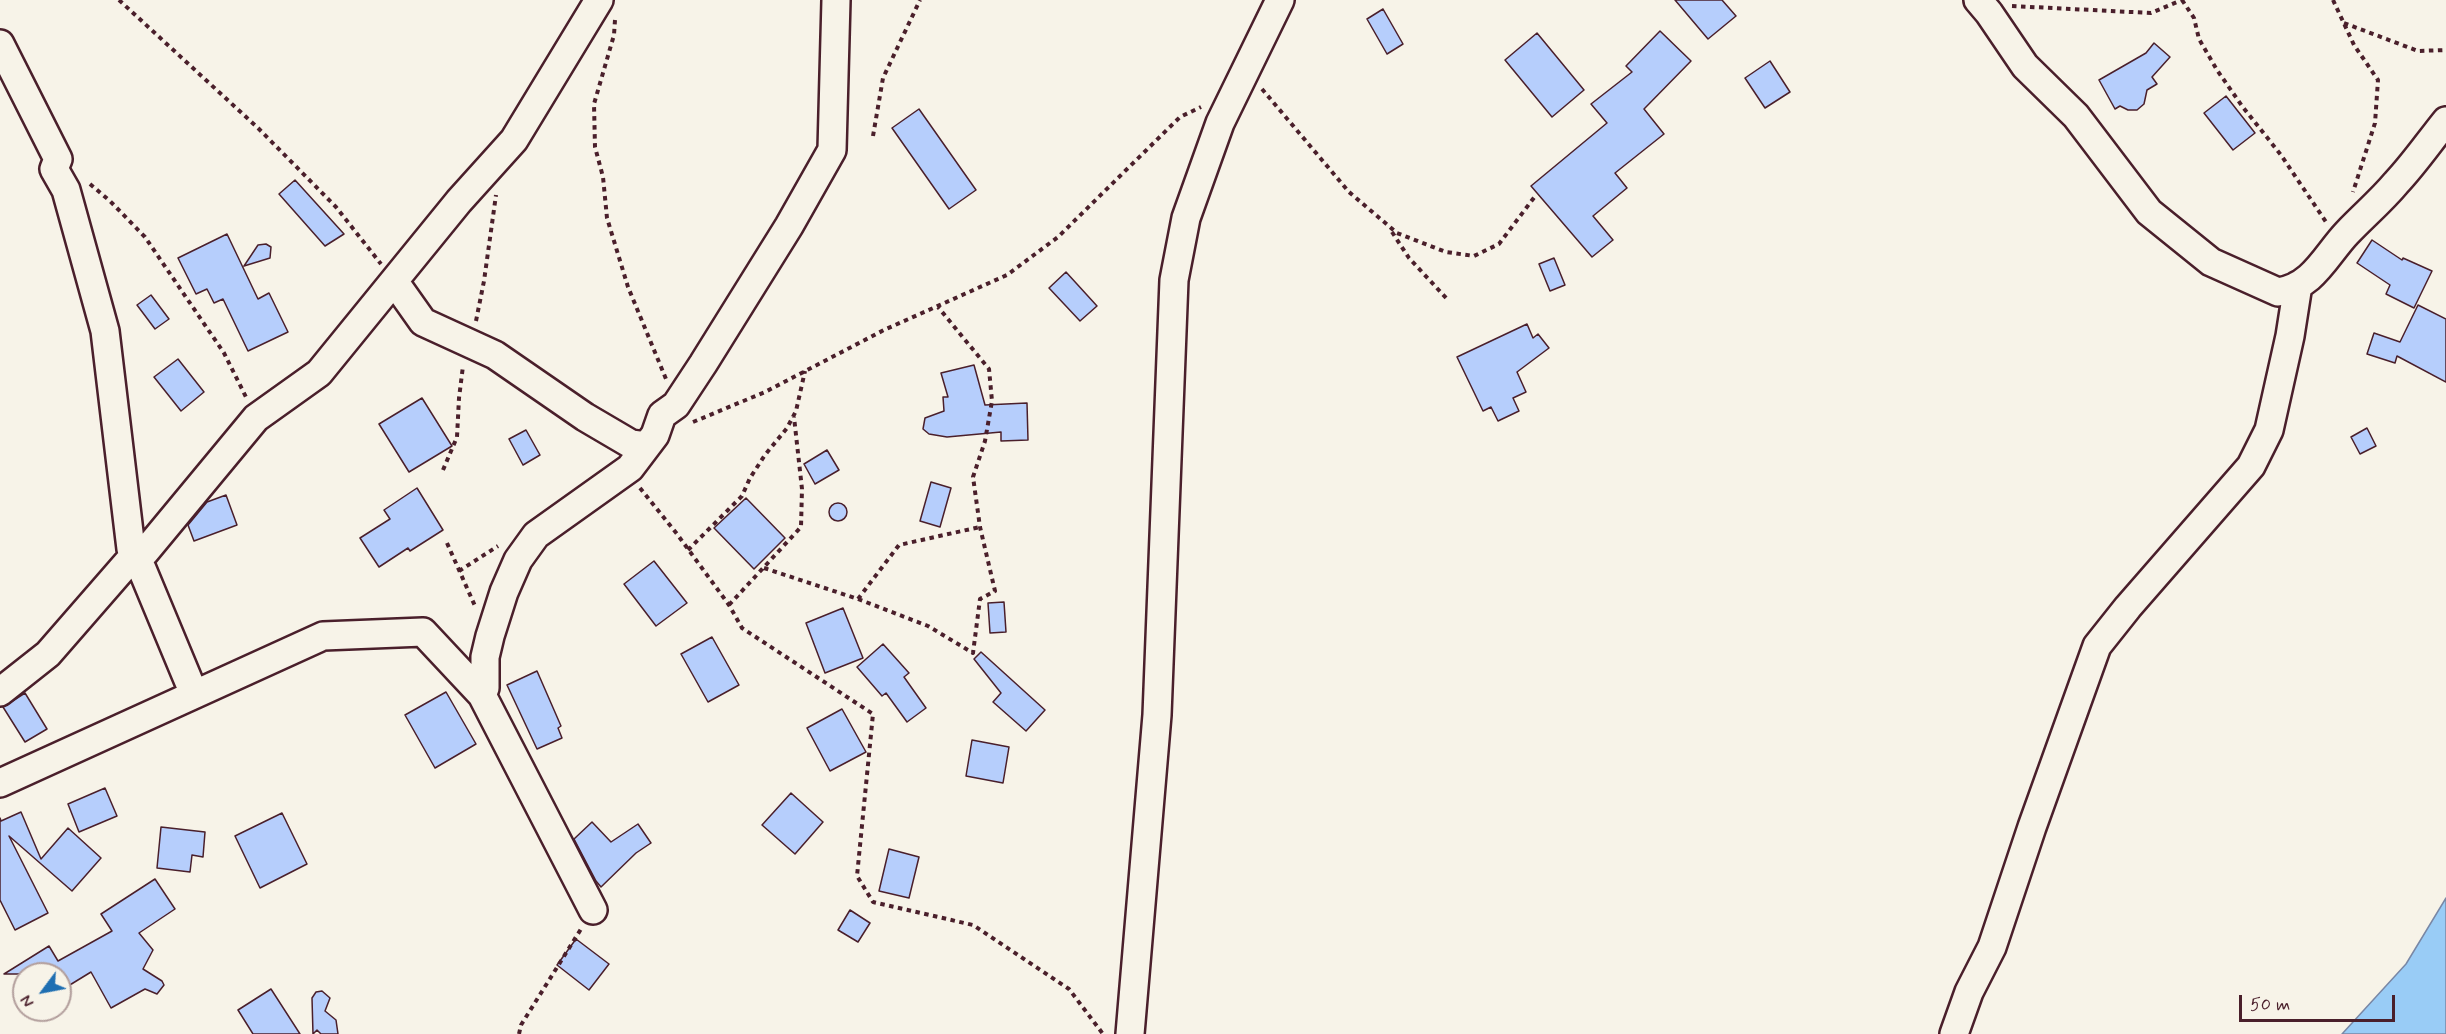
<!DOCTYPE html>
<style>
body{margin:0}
#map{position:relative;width:2446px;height:1034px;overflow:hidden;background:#f7f3e8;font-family:Mynerve,sans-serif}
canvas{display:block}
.north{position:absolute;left:12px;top:962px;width:60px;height:60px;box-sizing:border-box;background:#f7f3e8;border:2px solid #b29e9c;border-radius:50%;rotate:238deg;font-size:16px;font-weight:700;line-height:24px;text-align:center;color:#4a1f2b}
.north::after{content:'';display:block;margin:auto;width:21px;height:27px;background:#1f6fb2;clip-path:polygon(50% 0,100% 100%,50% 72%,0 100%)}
.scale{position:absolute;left:2239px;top:995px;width:156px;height:27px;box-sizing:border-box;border:3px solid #4a1f2b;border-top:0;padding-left:8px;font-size:18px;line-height:21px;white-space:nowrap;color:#4a1f2b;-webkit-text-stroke:4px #f7f3e8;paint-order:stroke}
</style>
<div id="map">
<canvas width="2446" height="1034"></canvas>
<div class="north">N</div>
<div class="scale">50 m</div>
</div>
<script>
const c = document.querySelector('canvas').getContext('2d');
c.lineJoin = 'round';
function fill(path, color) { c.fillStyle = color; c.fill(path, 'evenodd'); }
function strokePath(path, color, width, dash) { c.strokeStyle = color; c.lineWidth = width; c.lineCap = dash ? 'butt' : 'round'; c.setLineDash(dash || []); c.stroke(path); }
const water = new Path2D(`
 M2446 898V1034H2342L2406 964Z`);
fill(water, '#99ccf6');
strokePath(water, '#7987a5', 1.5);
const building = new Path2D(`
 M1675 0H1722L1736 16 1708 39Z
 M1383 9 1403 44 1387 54 1367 19Z
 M1660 31 1691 61 1644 109 1664 134 1615 173 1627 188 1593 216 1613 240 1592 257 1531 186 1607 123 1591 104 1632 72 1626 66Z
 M1537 33 1584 90 1552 117 1505 60Z
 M2154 43 2170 57 2152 77 2157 84 2147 90 2144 104 2137 110H2128L2120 106 2115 109 2099 80 2146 53Z
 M1770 61 1790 92 1765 108 1745 78Z
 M2226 96 2255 133 2233 150 2204 113Z
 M919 109 976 190 949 209 892 128Z
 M295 180 344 234 325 246 279 194Z
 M227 234 258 299 269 293 288 332 248 351 223 299 214 303 207 289 196 294 178 258Z
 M2372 240 2402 260 2403 258 2432 271 2414 308 2386 294 2390 285 2357 263Z
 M266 244 271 247 270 258 244 266 258 245Z
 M1554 258 1565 285 1550 291 1539 264Z
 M1066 272 1097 306 1080 321 1049 288Z
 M151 295 169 319 155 329 137 305Z
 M2418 305 2446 319V382L2397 356 2395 363 2367 354 2374 333 2400 342Z
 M1527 324 1533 338 1538 334 1549 348 1517 372 1526 392 1513 398 1519 411 1498 421 1491 407 1483 411 1457 357Z
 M178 359 204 392 181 411 154 377Z
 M974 365 985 405 1027 403 1028 440 1001 441V432L947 437 929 434 923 429 925 418 944 411 943 397H948L941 373Z
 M422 398 452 446 409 472 379 424Z
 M2367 428 2376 446 2360 454 2351 437Z
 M526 430 540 455 523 465 509 439Z
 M827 450 839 470 815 484 804 464Z
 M931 482 951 488 940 527 920 521Z
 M417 488 443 530 410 551 408 548 379 567 360 538 390 519 384 510Z
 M226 495 237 525 194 541 188 525 207 502Z
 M746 498 785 538 754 569 714 528Z
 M829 512a9 9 0 1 1 18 0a9 9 0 1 1-18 0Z
 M654 561 687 603 656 626 624 584Z
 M1004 602 1006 632 990 633 988 603Z
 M843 608 863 658 825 673 806 623Z
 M712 637 739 685 708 702 681 654Z
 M883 644 909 673 904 677 926 708 907 722 886 693 882 696 857 667Z
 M981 652 1045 710 1026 731 993 702 1001 693 974 659Z
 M537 671 561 726 558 728 562 738 537 749 507 685Z
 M446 692 476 744 435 768 405 715Z
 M25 693 47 729 25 742 3 707Z
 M842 709 866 752 830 771 807 728Z
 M972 740 1009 747 1003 783 966 776Z
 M105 788 117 816 79 832 68 804Z
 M791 793 823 822 795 854 762 825Z
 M21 812 41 859 68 828 101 858 72 891 9 836 48 913 15 930 0 900V818L1 821Z
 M282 813 307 864 260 888 235 836Z
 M592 822 611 842 638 824 651 843 636 853 601 887 596 881 574 839Z
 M161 827 205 832 203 857 192 855 190 872 157 868Z
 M889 849 919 857 909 898 879 891Z
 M155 879 175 909 139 933 153 950 143 969 162 981 164 985 157 994 145 989 111 1008 91 972 60 991V974H4L49 946 58 961 112 931 101 914Z
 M850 910 870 923 858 942 838 930Z
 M576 939 609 964 589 990 557 965Z
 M271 989 300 1034H253L238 1010Z
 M322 991 330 998 325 1011 336 1020 338 1034H321L317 1030 313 1034 312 998 316 992Z`);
fill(building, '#b6cefc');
strokePath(building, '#4a1f2b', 1.5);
const minor = new Path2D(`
 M1978 0 1989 13 2025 66 2076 116 2149 212 2211 262 2278 292C2313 287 2326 255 2347 233 2363 216 2381 201 2396 183 2414 164 2429 142 2446 121
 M0 44 58 159 54 169 66 190 105 331 131 549 142 569 194 694
 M394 281 423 322 495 355 585 417 631 444 646 446
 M0 692 48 654 129 561 136 560 145 552 256 418 319 373 459 201 514 140 599 0
 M482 695 485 688V657L490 636 504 592 518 560 536 535 630 468 655 435 662 415 676 405 703 364 789 226 832 150 836 0
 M0 783 323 636 423 632 482 695 593 910
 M1130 1034 1157 715 1174 280 1186 218 1220 123 1280 0
 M1954 1034 1969 992 1992 947 2032 827 2097 646 2128 607 2251 466 2269 430 2290 336 2298 285`);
strokePath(minor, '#4a1f2b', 32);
strokePath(new Path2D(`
 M119 0 258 128 336 207 381 264
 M2182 0 2194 18 2199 39 2217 70 2242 106 2281 155 2326 222
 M2333 0 2354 45 2378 80 2375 123 2353 192
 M2012 6 2151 13 2182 0
 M615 20 614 35 594 104 595 147 603 177 607 218 628 287 666 379
 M2344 23 2418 51 2446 50
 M1262 89 1349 192 1397 233 1446 252 1474 256 1499 244 1536 195
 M873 136 883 78 920 0
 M90 184 110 201 145 237 224 353 246 397
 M1392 232 1409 258 1448 300
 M476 321 484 281 496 195
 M693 422 765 392 884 330 1007 275 1058 237 1180 117 1201 107
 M443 470 457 437 459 398 463 366
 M640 488 677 534 729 605 742 628 873 714 857 876 873 902 973 925 1069 989 1103 1034
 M447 543 475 606
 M688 550 742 496 750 478 765 455 787 428 796 411 805 371
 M764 568 858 599 928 626 973 653 980 599 995 591 980 527 973 477 985 441 992 401 989 369 938 307
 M459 571 498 546
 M858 599 899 545 980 527
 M729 605 801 527 802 489 794 417
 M519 1034 521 1025 581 929`), '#4a1f2b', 4, [4.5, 4.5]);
strokePath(minor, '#f7f3e8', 27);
</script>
